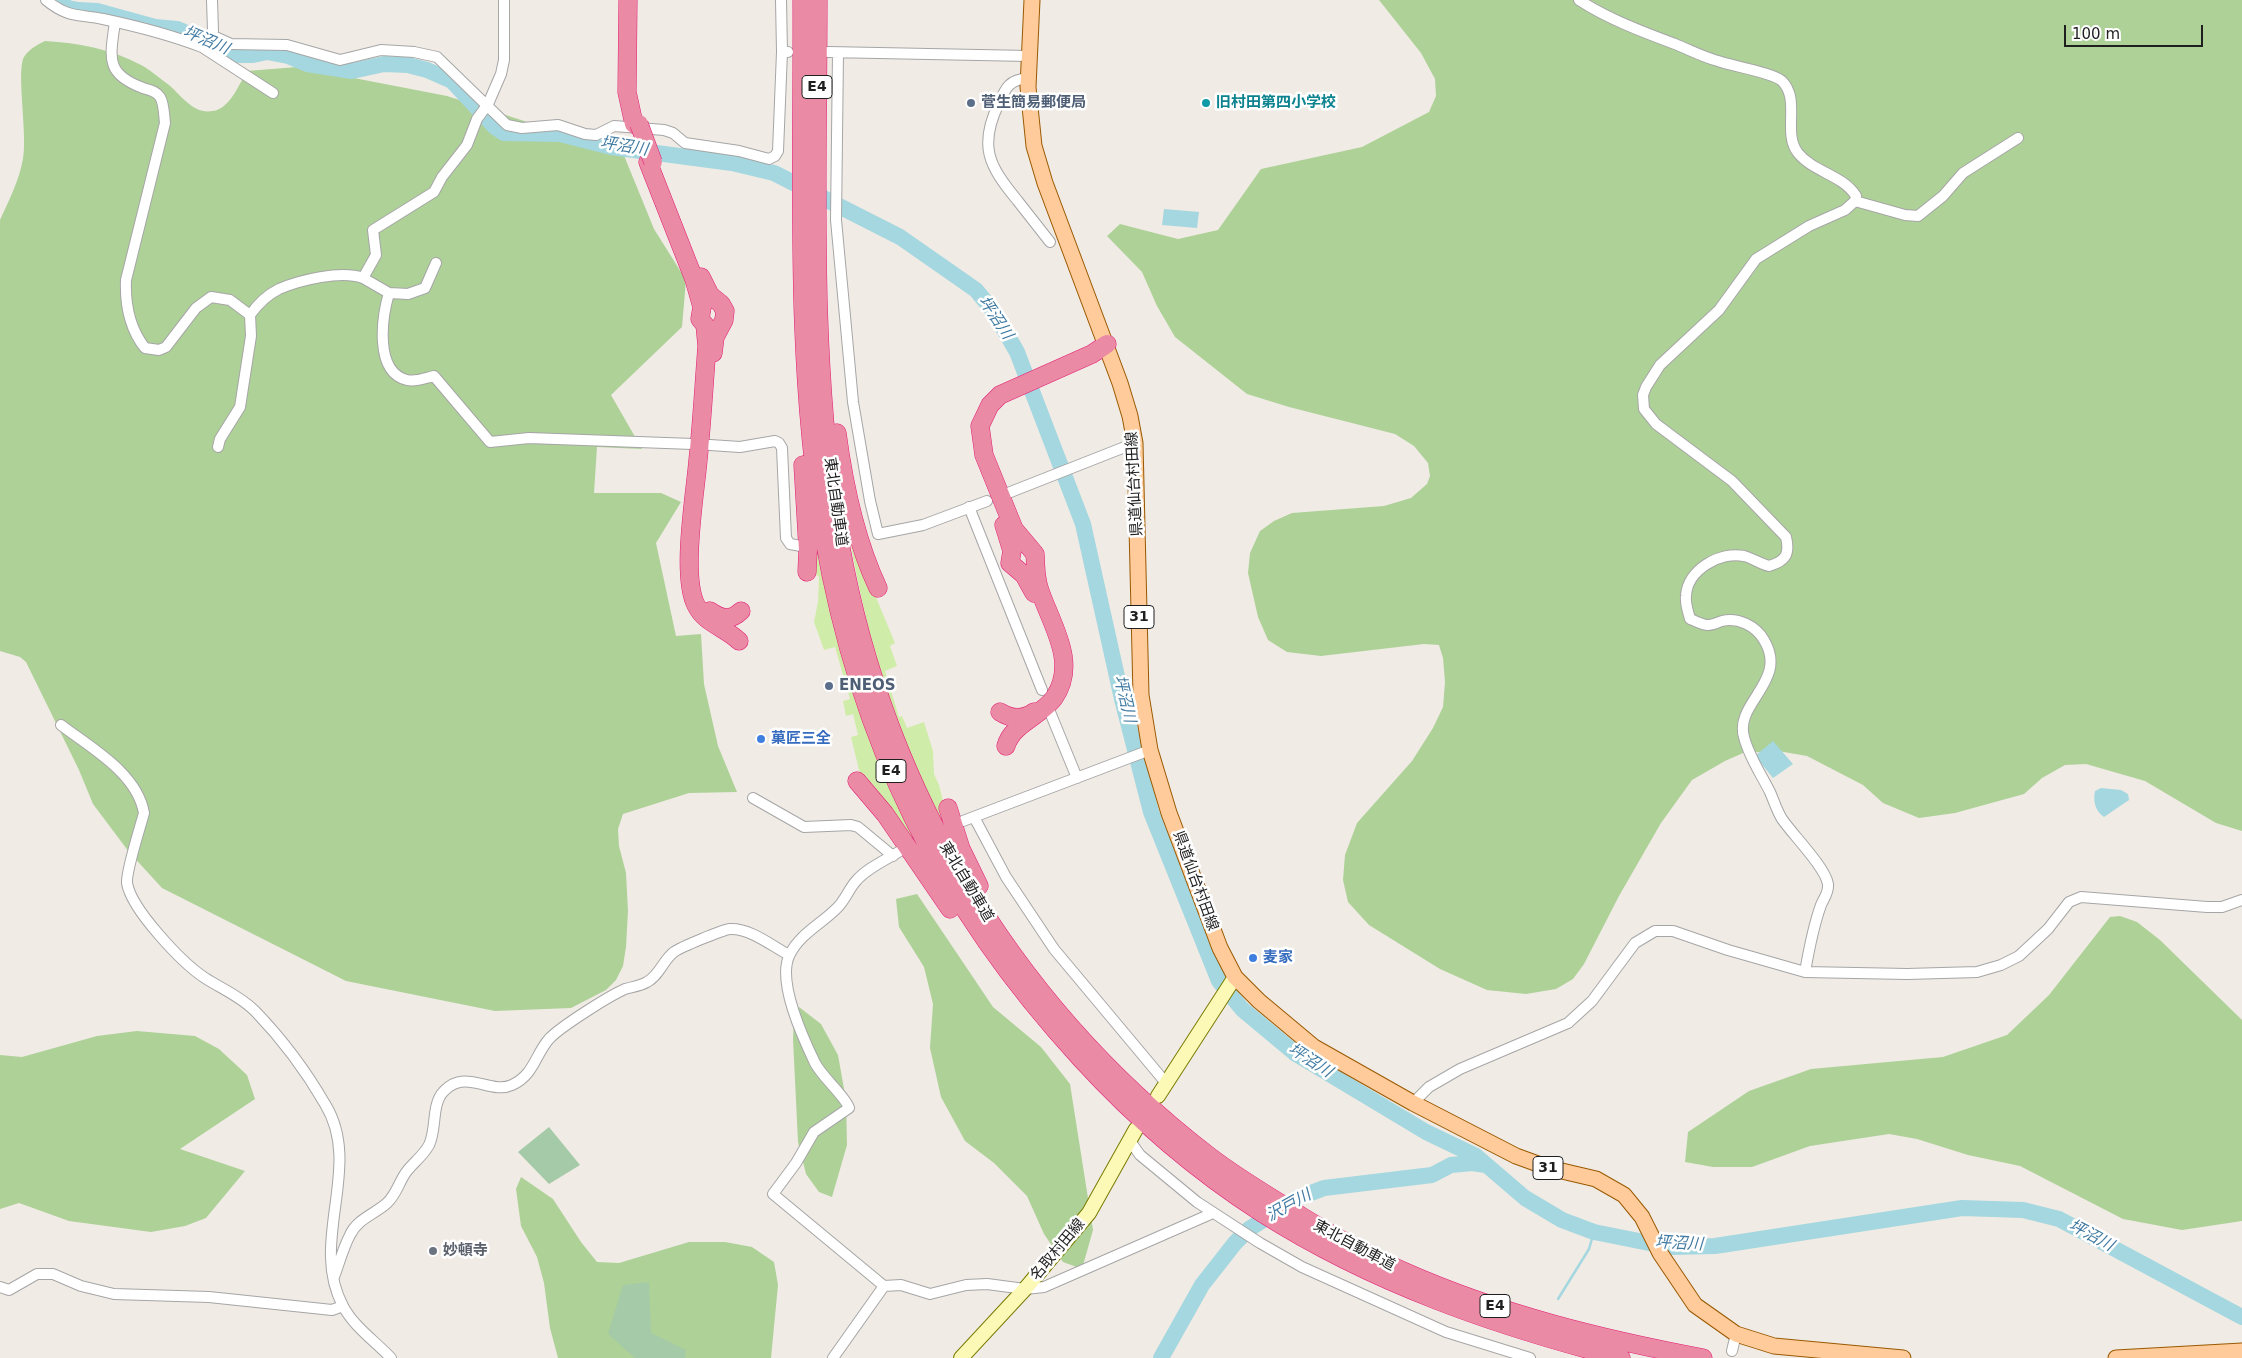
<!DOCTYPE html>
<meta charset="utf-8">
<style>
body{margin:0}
#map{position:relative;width:2242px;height:1358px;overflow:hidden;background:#f0ebe5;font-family:"DejaVu Sans",sans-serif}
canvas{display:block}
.scale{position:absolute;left:2064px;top:25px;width:139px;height:22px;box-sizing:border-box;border:2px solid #1f1f1f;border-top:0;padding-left:6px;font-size:15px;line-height:18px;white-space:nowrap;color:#1f1f1f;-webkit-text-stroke:4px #fff;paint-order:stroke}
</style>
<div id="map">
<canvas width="2242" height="1358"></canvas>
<div class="scale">100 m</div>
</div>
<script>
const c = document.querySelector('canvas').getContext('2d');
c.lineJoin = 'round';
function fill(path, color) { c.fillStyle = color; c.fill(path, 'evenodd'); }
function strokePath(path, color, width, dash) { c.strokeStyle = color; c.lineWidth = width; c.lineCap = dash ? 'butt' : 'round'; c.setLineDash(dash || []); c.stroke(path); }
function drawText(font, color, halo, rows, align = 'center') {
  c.font = font + ' "DejaVu Sans","Noto Sans JP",sans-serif'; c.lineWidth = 5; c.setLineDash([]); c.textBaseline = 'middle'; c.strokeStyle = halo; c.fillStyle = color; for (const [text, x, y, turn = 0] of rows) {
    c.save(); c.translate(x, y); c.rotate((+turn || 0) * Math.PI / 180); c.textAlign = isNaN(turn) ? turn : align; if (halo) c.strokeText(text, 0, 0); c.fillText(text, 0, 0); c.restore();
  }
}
fill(new Path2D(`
 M813 514 891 788 919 851 861 778 851 737 858 735 853 714 846 716 843 701 850 699 835 647 824 650 814 622 818 602 819 577 813 572Z
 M846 516 868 578 895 643 890 646 897 666 885 671 899 717 902 716 907 728 924 722 933 751 934 774 939 785 953 839C893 740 864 628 846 516Z`), '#d0eca9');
fill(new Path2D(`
 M1379 0H2242V831L2216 823 2145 781 2086 764 2065 765 2042 778 2024 794 1955 813 1919 818 1883 803 1863 785 1807 756 1778 751 1743 753 1725 761 1692 780 1661 823 1619 896 1584 964 1573 979 1556 989 1526 994 1487 990 1440 969 1369 925 1348 902 1343 880 1345 855 1357 823 1412 761 1433 728 1443 707 1445 682 1443 658 1439 645 1424 644 1321 656 1287 652 1268 640 1258 617 1248 573 1250 553 1260 531 1274 521 1292 513 1384 506 1411 498 1427 484 1430 476 1428 463 1414 446 1395 434 1289 407 1247 394 1175 337 1157 306 1142 272 1107 236 1120 224 1178 239 1218 230 1261 169 1362 147 1429 112 1436 96 1435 79 1421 53Z
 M45 41C79 43 111 49 141 65 151 70 160 79 169 85 183 97 195 117 217 110 231 105 240 83 247 71L297 67 447 96 623 153 654 229 686 280 682 327 611 395 642 449 597 447 594 493H661L681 502 656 543 676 636 701 634 704 684 718 746 737 792 689 793 623 814 618 829 619 846 626 873 628 911 626 947 623 966 616 980 606 990 571 1008 495 1011 346 981 162 888 129 852 93 804 79 770 26 662 20 657 0 651V220C9 200 19 181 23 159 28 136 16 71 24 57 29 49 37 45 45 41Z
 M917 894 993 1007 1041 1047 1070 1084 1093 1230 1082 1269 1063 1262 1044 1234 1027 1196 994 1163 965 1141 941 1097 930 1048 933 1004 924 967 899 927 896 899Z
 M2120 916 2137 922 2160 940 2242 1020V1221L2182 1230 2123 1219 2020 1166 1968 1155 1917 1139 1889 1134 1810 1146 1752 1167H1713L1685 1162 1688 1132 1749 1091 1811 1069 1943 1057 2007 1035 2049 995 2110 917Z
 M799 1007 821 1024 838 1055 846 1100 847 1145 832 1197 819 1192 806 1174 798 1142 793 1039 794 1017Z
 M137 1031 195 1036 219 1049 247 1075 255 1099 180 1149 245 1171 206 1218 185 1226 151 1232 69 1221 19 1203 0 1209V1055L22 1057 97 1036Z
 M521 1177 553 1199 581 1242 597 1262 619 1263 689 1242H725L752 1247 774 1262 778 1285 771 1358H558L550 1328 544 1283 537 1257 521 1226 516 1189Z`), '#aed198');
fill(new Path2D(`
 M549 1127 580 1165 549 1184 518 1152Z
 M649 1282 651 1333 686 1350 685 1358H635L608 1334 623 1285Z`), '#a5caa7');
fill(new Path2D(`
 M1164 209 1199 212 1197 228 1162 225Z
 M1773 741 1793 764 1773 778 1755 756Z
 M2101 788 2121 790 2128 794 2129 800 2104 817C2095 811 2093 801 2095 791Z`), '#a4d7df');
strokePath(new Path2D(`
 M1558 1299 1589 1249 1594 1232`), '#a4d7df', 2.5);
strokePath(new Path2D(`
 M56 0 68 8 78 10 97 11 155 27 177 29 239 55H253L267 52 288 56 307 64 352 71 384 64 408 65 427 70 452 81 495 127 504 133 560 134 611 147 732 163 774 173 900 237 976 290 994 312 1017 352 1083 524 1122 699 1151 812 1219 981 1242 1009 1296 1054 1426 1132 1476 1156 1525 1198 1562 1220 1594 1232 1669 1247 1715 1246 1962 1208 2023 1210 2059 1219 2242 1317
 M1161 1358 1202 1285 1235 1243 1249 1229 1298 1198 1324 1188 1432 1175 1451 1165 1472 1163 1486 1165`), '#a4d7df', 16);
const minor = new Path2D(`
 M46 0C68 18 78 14 103 19 136 26 171 35 202 47L213 31 212 0
 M781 0 782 52
 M1579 0C1608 19 1643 32 1675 44 1690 50 1703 57 1718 61 1732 66 1774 73 1782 81 1801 100 1782 133 1798 153 1813 172 1843 175 1856 196L1855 201 1845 210 1809 226 1756 259 1719 310 1660 365 1646 387 1643 395 1644 409 1656 424 1732 481 1786 537C1790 554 1786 561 1769 566 1761 564 1752 558 1744 556 1720 551 1687 570 1686 596 1685 604 1688 611 1690 619 1696 621 1702 625 1708 625 1713 625 1718 622 1722 621 1738 617 1756 626 1764 640 1789 681 1734 703 1744 737 1749 757 1761 774 1770 792 1774 801 1777 811 1782 819 1793 835 1825 867 1828 884 1829 892 1824 898 1821 905 1813 927 1809 949 1805 972
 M115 22C110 58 105 74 143 88 149 90 156 91 160 97 164 103 164 115 165 123L126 280C125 304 130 329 145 348L159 350 166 347 196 308 211 297 230 300 250 315
 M211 35 231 44 287 45 340 60 381 50 414 52 437 57 507 125 522 128 558 125 585 134 596 135 614 126 664 130 673 133 685 143 739 151 769 159 775 156 778 151 782 52H788
 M202 47 273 93
 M828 52 1029 56
 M838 53 836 220 853 402 870 501 878 534 923 525 987 501
 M1028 78C1009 80 1006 87 999 103 978 146 989 166 1017 200 1028 214 1039 228 1050 242
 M1855 201 1905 215 1918 216 1943 196 1963 173 2018 138
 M363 278 389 293C382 317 374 372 407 380 416 382 425 378 434 376L490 442 529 438 693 444
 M389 293 408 294 425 288 436 263
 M710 445 740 447 775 441 779 443 782 448 786 538 790 544 801 546
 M218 447 220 439 240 407 251 336 250 315C257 305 267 295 279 289 300 280 341 270 363 278L376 255 373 230 434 192 442 177 467 145 477 119 488 104 501 74 504 60V0
 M1008 493 1135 443
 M969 507 1042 690
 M1050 712 1077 778
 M61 725C91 748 137 773 144 813 140 828 126 871 127 883 131 909 182 963 205 978 222 989 240 996 255 1011 281 1038 306 1071 325 1104 364 1167 308 1241 343 1306 354 1327 375 1341 391 1358
 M753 798 804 827 851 825 858 827 893 856
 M974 817 1006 877 1054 949 1166 1083
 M963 821 1150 750
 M900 851C886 860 867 868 856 881 848 890 845 901 836 909 821 924 800 934 790 954 776 980 803 1038 815 1063 822 1077 846 1097 849 1108L814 1132 796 1163 773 1194 884 1286 901 1285 930 1294 966 1285 987 1284 1025 1289 1044 1287 1213 1213
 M1413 1103 1429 1087 1460 1069 1568 1023 1592 1001 1635 943 1655 931H1673L1728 950 1805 972 1907 974 1977 972 2001 965 2019 956 2048 929 2069 902 2081 897 2207 907H2222L2242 900
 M1130 1141 1140 1155 1197 1202 1260 1243 1302 1267 1446 1332 1530 1358
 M334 1277C339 1264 343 1248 350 1235 357 1219 375 1214 387 1203 397 1194 399 1181 407 1171 414 1162 423 1156 429 1145 437 1129 431 1104 444 1091 466 1068 490 1095 512 1085 534 1075 535 1055 549 1039 560 1027 609 996 625 989 632 987 640 986 647 982 660 975 663 960 674 952 681 947 722 930 730 929 750 928 772 946 789 955
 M0 1287 9 1290 37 1274H53L81 1286 114 1294 209 1297 332 1310 343 1306
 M1732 1351 1736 1334
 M833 1358 884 1286`);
const secondary = new Path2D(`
 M1158 1096 1235 977
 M961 1358 1025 1289 1089 1213 1136 1129`);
const primary = new Path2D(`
 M1032 0 1028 87 1034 146 1045 183 1120 383 1130 416 1135 443 1141 695 1150 750 1169 813 1220 948 1235 977 1259 1001 1314 1047 1413 1103 1516 1156 1549 1168 1596 1179 1624 1195 1642 1217 1660 1253 1695 1305 1736 1334 1774 1346 1903 1358
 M2116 1358 2242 1351`);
const motorway = new Path2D(`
 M628 0 627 92 634 124
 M802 0C803 179 794 359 824 537 859 742 941 907 1081 1059 1135 1118 1195 1170 1262 1213 1372 1283 1495 1326 1621 1358
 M818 0C818 173 810 348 836 519 876 775 1004 998 1209 1156 1239 1179 1270 1197 1301 1216 1335 1237 1369 1256 1405 1272 1500 1314 1602 1339 1703 1358
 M648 162 694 279 702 307 700 319 705 325 707 346C704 384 702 422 698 460 695 495 681 576 696 605 704 623 726 628 739 641
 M701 277 710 295 721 304 725 311 724 320 715 337 713 353
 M837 433C844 486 855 539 878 588
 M803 465 808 550 807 572
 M1004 525 1012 551 1010 563 1024 575 1034 593
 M710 611C721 619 731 621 741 611
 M1000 712C1011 719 1023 720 1034 712
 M1006 746C1012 724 1041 716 1054 698 1079 662 1050 623 1039 588 1035 575 1036 567 1035 554L1014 529 984 455 980 426 990 405 1000 395 1092 354 1107 344
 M857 781 885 814 950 909
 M948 808 961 849 979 886`);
strokePath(minor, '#a6a6a6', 12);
strokePath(secondary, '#797b01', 16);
strokePath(primary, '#9a5900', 17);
strokePath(motorway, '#e21e73', 19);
strokePath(minor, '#fff', 10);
strokePath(secondary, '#fcf9b7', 14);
strokePath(primary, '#ffcb9b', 15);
strokePath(motorway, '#ea8aa5', 18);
const motorwayBridge = new Path2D(`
 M639 124 653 162`);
strokePath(motorwayBridge, '#e21e73', 19, []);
strokePath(motorwayBridge, '#ea8aa5', 18);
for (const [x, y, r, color] of [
 [971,103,5,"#5c6f8a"],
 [1206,103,5,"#0f9aa8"],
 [829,686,5,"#5c6f8a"],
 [761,739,5,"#3f7fe0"],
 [1253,958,5,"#3f7fe0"],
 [433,1251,5,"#6b7280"]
]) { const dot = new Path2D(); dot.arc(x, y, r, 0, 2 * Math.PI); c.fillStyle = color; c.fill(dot); strokePath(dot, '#fff', 2); }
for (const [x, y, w] of [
 [817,87,30],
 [1139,617,30],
 [891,771,30],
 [1548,1168,30],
 [1495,1306,30]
]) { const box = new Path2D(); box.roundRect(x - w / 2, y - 11.5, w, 23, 4); c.fillStyle = '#fff'; c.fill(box); strokePath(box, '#1f1f1f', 1); }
drawText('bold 14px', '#1f1f1f', null, [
 ["E4",817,87],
 ["31",1139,617],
 ["E4",891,771],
 ["31",1548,1168],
 ["E4",1495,1306]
]);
drawText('bold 15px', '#4e5e75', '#fff', [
 ["菅生簡易郵便局",981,103],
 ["ENEOS",839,686]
], 'left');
drawText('bold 15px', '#0d838f', '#fff', [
 ["旧村田第四小学校",1216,103]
], 'left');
drawText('15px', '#1f1f1f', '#fff', [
 ["県道仙台村田線",1135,484,-93],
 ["東北自動車道",835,502,82],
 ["県道仙台村田線",1195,881,70],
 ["東北自動車道",966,882,59],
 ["東北自動車道",1354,1246,28],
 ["名取村田線",1058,1250,-50]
]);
drawText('bold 15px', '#366cbe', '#fff', [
 ["菓匠三全",771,739],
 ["麦家",1263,958]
], 'left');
drawText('bold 15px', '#5b616d', '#fff', [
 ["妙頓寺",443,1251]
], 'left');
drawText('italic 16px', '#427ba3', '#fff', [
 ["坪沼川",206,41,23],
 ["坪沼川",624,147,9],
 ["坪沼川",995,318,56],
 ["坪沼川",1124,699,77],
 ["坪沼川",1310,1061,33],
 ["沢戸川",1289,1206,-29],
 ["坪沼川",2091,1236,28],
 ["坪沼川",1679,1244,3]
]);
</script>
